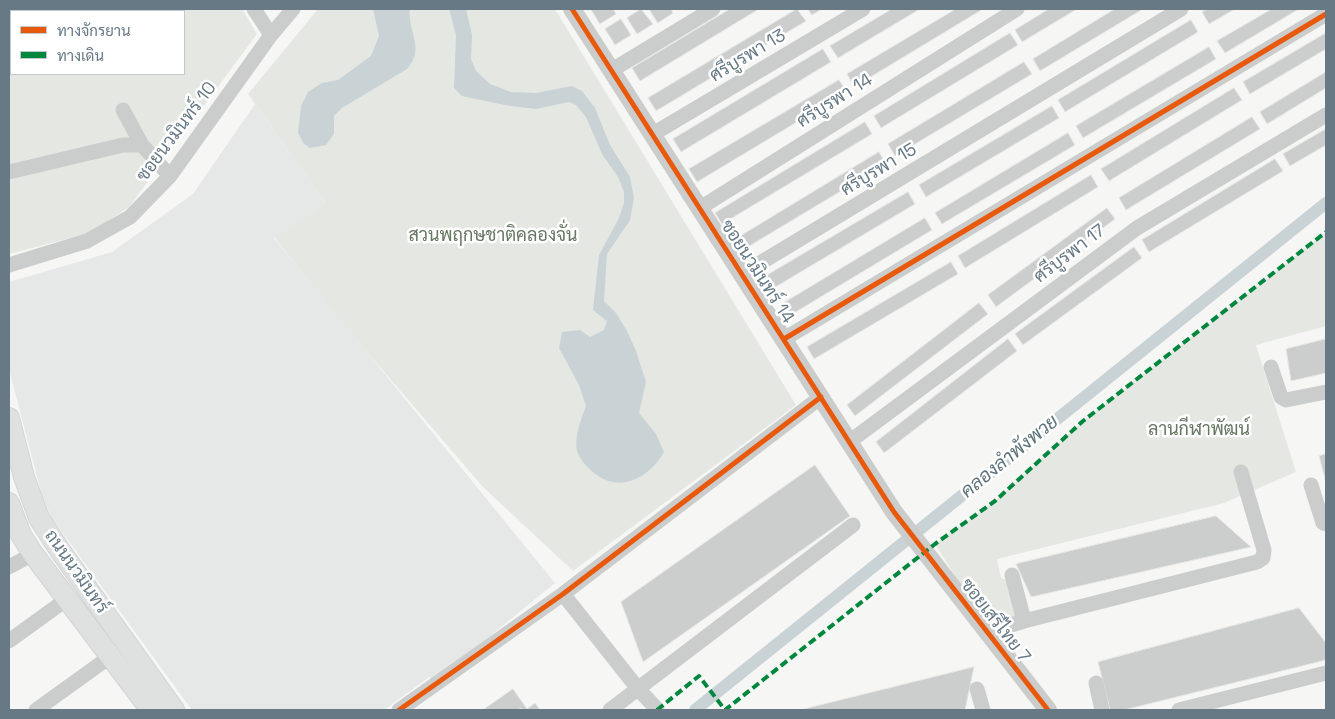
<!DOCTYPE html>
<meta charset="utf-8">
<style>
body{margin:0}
#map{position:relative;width:1335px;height:719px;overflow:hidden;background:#f6f6f5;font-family:"Space Grotesk",Sarabun,sans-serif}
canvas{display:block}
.frame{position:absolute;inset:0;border:10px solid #667985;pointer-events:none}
.legend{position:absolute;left:10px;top:10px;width:175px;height:65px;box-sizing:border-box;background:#fff;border:1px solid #c2c9ce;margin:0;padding:6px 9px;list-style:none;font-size:15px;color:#667985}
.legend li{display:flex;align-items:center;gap:10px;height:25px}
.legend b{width:25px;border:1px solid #c2c9ce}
</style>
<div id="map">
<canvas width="1335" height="719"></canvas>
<div class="frame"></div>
<ul class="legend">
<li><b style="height:6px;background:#e8590c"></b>ทางจักรยาน</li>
<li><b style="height:6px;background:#00873e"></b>ทางเดิน</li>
</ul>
</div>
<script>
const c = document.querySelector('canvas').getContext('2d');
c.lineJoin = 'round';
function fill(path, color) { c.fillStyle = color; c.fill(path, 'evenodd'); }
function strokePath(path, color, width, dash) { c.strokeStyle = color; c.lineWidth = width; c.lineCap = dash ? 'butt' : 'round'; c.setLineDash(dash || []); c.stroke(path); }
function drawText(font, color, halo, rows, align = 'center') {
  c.font = font + ' "Space Grotesk",Sarabun,sans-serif'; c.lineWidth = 5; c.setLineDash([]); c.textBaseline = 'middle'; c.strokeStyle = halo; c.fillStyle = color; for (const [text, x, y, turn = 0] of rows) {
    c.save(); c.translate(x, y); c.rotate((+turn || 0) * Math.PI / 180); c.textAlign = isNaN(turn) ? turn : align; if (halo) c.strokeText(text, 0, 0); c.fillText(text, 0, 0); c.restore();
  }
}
fill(new Path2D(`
 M255 104 325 203 274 238 555 583 434 682 429 677 384 710H192L51 517 41 492 9 369V282L112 252 193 194Z`), '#e6e8e8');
fill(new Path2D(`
 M9 9H242L257 34 129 207 90 233 9 254ZM11 11H184V74H11Z
 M318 9H555L796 405 573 571 483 487 342 323 274 237 325 203 248 94Z
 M1326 232V326L1256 345 1296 472 1224 503 997 559 1001 578 1022 584 1031 615 986 625 935 544 995 501 1083 421Z`), '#e5e8e2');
fill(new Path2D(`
 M373 9H410C407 32 426 48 407 69L342 108 334 116V134L326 145 310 148 304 144 298 133 301 106 308 92 322 83 338 80 371 56 379 36Z
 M449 9H466L472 35 471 59 476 71 490 84 511 92 536 93 572 86 582 91 595 108 610 145 630 177 634 198 630 220 607 254 604 301 616 313 627 331 636 351 646 382 639 413 656 434 664 452C649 478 620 494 594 473 588 468 579 459 577 451 574 436 581 420 586 406L579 385 559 348 562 332 580 330 590 337 604 330 607 321 593 310 599 255 619 218 624 203V192L618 177 602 154 586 117 576 105 569 102 536 109 510 106 462 96 454 88 456 35Z`), '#c9d2d5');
strokePath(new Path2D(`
 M695 710 1326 203`), '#c9d2d5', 12);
const building = new Path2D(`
 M591 9H613L616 14 600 24Z
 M641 9 653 24 637 34 627 18Z
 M649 9H671L673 13 658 23Z
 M730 9H759L640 81 632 68Z
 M797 9 806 21 656 111 648 98Z
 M808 9H822L812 15Z
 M892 9H920L838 58 830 46Z
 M956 9H983L854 87 847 74Z
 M1049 9H1077L1022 42 1015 30Z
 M1115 9H1143L1040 71 1033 59Z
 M1208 9H1235L1209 24 1202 12Z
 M1272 9H1299L1225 53 1217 41Z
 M621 19 631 35 615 45 605 29Z
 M1191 20 1198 32 1065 112 1058 100Z
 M1010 33 1018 45 881 128 874 116Z
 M1326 33V49L1250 94 1243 82Z
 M1209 47 1216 59 1083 138 1076 126Z
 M823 49 831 62 681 152 673 139Z
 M1024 62 1032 74 895 156 888 144Z
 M1326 72V88L1267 124 1260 112Z
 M839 80 847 92 697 182 689 169Z
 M1234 88 1242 100 1109 181 1101 169Z
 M1052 106 1059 118 926 197 919 185Z
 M1252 117 1260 129 1126 210 1119 198Z
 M865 122 872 134 722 224 715 213Z
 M1326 129V145L1290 166 1283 154Z
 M1068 133 1075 145 942 224 935 213Z
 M879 152 886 164 736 254 729 243Z
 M1275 159 1283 171 1149 252 1142 240Z
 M1091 175 1098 187 965 268 958 256Z
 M908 192 915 204 772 289 764 277Z
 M1107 208 1115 219 996 307 988 295Z
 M925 218 932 230 789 316 782 304Z
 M1134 247 1142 258 1023 345 1015 334Z
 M951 262 958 274 814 359 807 347Z
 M979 303 988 314 855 416 847 405Z
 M1008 339 1017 351 884 453 876 442Z
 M1326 339V373L1291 381 1286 349Z
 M1326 454V483L1319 456Z
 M815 465 850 516 643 662 621 602Z
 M1216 516 1251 547 1031 597 1016 564Z
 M1299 608 1326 643V660L1124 710H1110L1098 662Z
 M974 667 965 710H800Z
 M513 689 527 709 535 703 540 710H523L521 708 518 710H483Z`);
fill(building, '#cccece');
strokePath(building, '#e6e6e5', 1);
const secondary = new Path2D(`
 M9 418 24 477 39 518 59 549 174 710
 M9 503 21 535 33 554 151 710`);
strokePath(secondary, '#d3d4d5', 22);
strokePath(new Path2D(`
 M254 9 271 35
 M612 70 713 9
 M123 110 142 145
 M653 134 863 9
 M9 172 123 145H142L170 176
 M700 208 1017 9
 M9 265 87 241 130 217 170 176 271 35 293 9
 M742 274 1181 9
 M784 339 1326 14
 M1271 367 1281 397 1286 400 1326 392
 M849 442 1137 228 1326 115
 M1311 485 1323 523 1326 524
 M9 567 33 554
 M1012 575 1024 621
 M563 594 639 690 657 709
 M986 633 1024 621 1257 562 1263 558 1264 550 1241 472
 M9 641 67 599
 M1096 683 1102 710
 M977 689 983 710
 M36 710 111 656
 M399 710 563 594 821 397
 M610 710 853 525
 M1179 710 1326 673`), '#cbcccc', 15);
strokePath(new Path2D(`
 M572 9 894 512 1048 710`), '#cbcccc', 18);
strokePath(secondary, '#dfe0e0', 20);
strokePath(new Path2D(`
 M657 710 699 676 725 710 935 544 995 501 1083 421 1326 232`), '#00873e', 4, [8, 4]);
strokePath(new Path2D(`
 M572 9 894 512 1048 710
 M784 339 1326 14
 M399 710 563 594 821 397`), '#e8590c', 5);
drawText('18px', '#667985', '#fff', [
 ["ศรีบูรพา 13",748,56,-31],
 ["ศรีบูรพา 14",835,101,-32],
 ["ซอยนวมินทร์ 10",177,132,-53],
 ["ศรีบูรพา 15",879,170,-31],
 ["ศรีบูรพา 17",1070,254,-37],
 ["ซอยนวมินทร์ 14",757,272,57],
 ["ถนนนวมินทร์",76,572,55],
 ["ซอยเสรีไทย 7",995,621,52]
]);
drawText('18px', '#667761', '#fff', [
 ["สวนพฤกษชาติคลองจั่น",493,236],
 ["ลานกีฬาพัฒน์",1199,430]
]);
drawText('italic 19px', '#5d747a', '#fff', [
 ["คลองลำพังพวย",1010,457,-39]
]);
</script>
